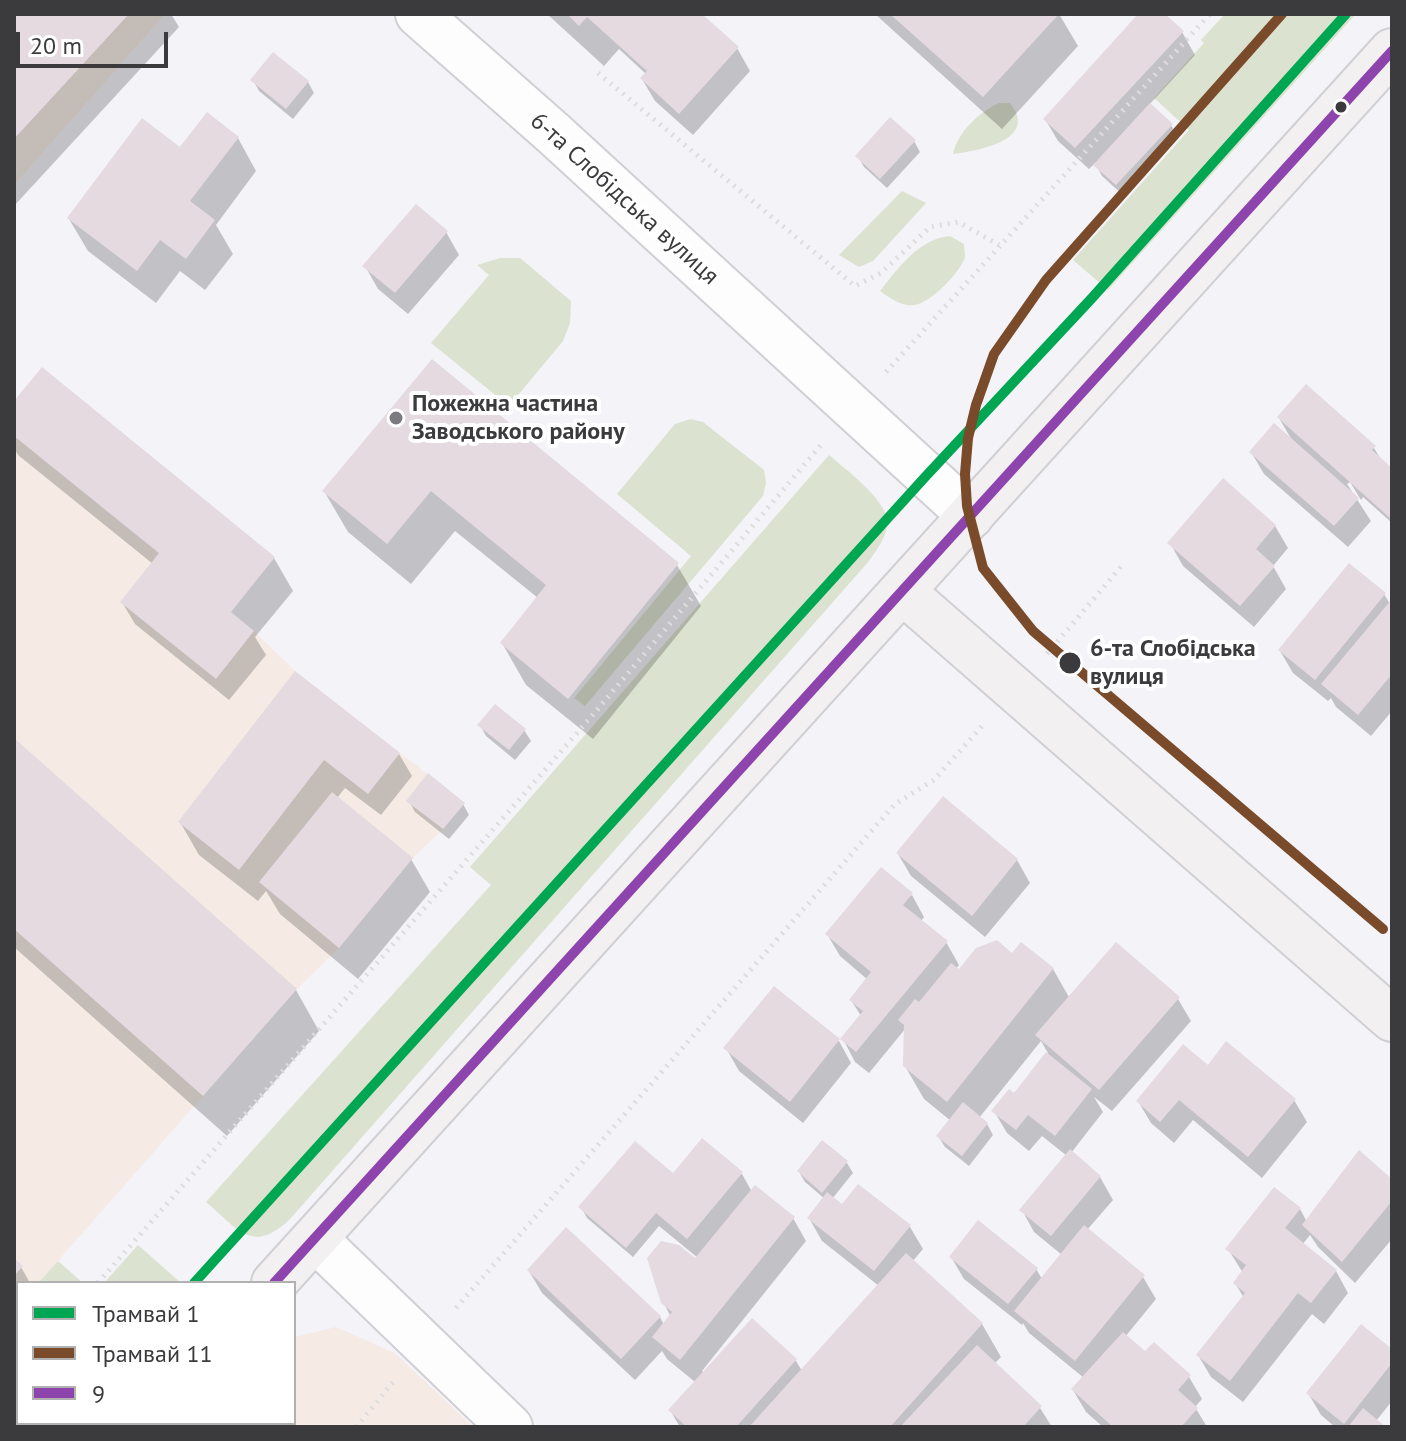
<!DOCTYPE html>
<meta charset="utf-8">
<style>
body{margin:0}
#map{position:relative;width:1406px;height:1441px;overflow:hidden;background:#f3f3f8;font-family:"PT Sans",sans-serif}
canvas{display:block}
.frame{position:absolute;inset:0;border:16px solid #3b3b3e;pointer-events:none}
.legend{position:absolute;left:16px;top:1281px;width:280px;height:144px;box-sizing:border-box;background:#fff;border:2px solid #b1b1b2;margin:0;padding:10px 14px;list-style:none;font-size:24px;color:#3b3b3e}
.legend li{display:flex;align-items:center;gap:16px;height:40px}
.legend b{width:40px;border:2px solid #b1b1b2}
.scale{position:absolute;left:16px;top:32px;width:152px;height:36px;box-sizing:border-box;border:4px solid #3b3b3e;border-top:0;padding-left:10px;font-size:24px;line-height:28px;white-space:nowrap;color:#3b3b3e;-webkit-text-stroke:6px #fff;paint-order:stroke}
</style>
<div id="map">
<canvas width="1406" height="1441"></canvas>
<div class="frame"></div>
<ul class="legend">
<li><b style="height:10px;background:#00a651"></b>Трамвай 1</li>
<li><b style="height:10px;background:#7a4b2a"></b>Трамвай 11</li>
<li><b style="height:10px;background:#8e44ad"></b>9</li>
</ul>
<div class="scale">20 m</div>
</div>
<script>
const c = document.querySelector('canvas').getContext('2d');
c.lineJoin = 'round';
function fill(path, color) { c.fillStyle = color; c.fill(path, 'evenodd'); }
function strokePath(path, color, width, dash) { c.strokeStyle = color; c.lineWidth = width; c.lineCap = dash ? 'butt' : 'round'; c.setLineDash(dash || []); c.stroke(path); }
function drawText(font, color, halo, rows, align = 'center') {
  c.font = font + ' "PT Sans",sans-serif'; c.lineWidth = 8; c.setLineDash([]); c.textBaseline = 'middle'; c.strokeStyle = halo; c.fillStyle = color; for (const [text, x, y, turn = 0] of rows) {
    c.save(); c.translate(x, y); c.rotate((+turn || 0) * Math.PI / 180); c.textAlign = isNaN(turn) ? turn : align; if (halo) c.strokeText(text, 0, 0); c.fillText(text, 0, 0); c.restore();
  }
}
fill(new Path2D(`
 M14 14H165L14 185Z
 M14 436 254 631 295 671 465 803 443 829 413 858 339 948 297 989 50 1270 38 1283H18V1305L14 1309Z
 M336 1327 395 1353 473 1427H194L197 1423H294V1337Z`), '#f5ebe4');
fill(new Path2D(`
 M1225 14H1356L1108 290 1073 260 1189 130 1154 98 1204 43 1201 40Z
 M999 103H1010C1040 140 977 151 953 154 958 132 979 112 999 103Z
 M902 191 926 203 873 261 859 267 839 255Z
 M950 236 964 244C964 249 965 253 965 257 961 272 930 303 915 305 902 307 890 298 880 291 897 269 920 238 950 236Z
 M500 258H520L571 301 570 323 563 341 509 406 431 343 489 275 477 265Z
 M691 419 703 422 764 470 766 483 763 496 585 706 574 698 691 556 617 494 675 424Z
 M829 455C845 469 886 499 887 521 888 536 877 549 869 561L290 1219C252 1255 238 1229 206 1202L491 885 470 867Z
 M138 1245 181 1283H104Z
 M58 1261 83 1283H38Z
 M18 1379V1423H104L101 1427H14V1384Z`), '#dce2d0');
fill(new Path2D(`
 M14 14H171L179 27 14 206Z
 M547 14H699L737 48 750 71 693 135 655 101 642 79 646 74 619 49 604 66Z
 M875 14H1059L1078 46 1002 129Z
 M1141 14H1162L1182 32 1195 55 1149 105 1171 125 1177 136 1123 195 1102 176 1095 163 1089 169 1058 141 1045 119Z
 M274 55 308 82 314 93 293 119 259 91 253 80Z
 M238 138 256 171 216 225 233 254 205 290 180 271 156 303 88 251 69 219 181 150Z
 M914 141 920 152 887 188 864 167 858 156Z
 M446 232 459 255 408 314 378 289 365 266Z
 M432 361 677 565 701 606 593 739 526 685 502 643 538 598 455 531 411 584 348 532 324 491Z
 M14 404 274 558 293 591 255 637 266 655 229 700 135 624 122 602 153 564 18 455 14 448Z
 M1279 418 1374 448 1383 463 1392 471V523L1363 497 1361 500 1350 482 1347 484 1371 521 1348 547 1264 474 1251 452 1293 442Z
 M1275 526 1288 548 1273 566 1286 589 1254 627 1183 566 1170 543Z
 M1384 594 1390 604 1392 602V711L1371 736 1336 707 1331 698 1328 701 1293 673 1280 651Z
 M295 674 399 754 412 776 381 815 345 788 337 798 411 859 430 892 358 979 280 914 266 891 258 901 199 855 180 822Z
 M480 725 524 730 531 741 515 760 486 736Z
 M14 741 296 990 319 1031 227 1136 14 947Z
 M409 801 463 804 469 815 449 839 415 812Z
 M898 854 1017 860 1030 883 985 937 911 876Z
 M912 895 924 917 921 921 946 942 959 965 956 969 959 972 1012 955 1053 969 1070 999H1178L1191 1021 1112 1111 1094 1097 1103 1112 1071 1153 1100 1177 1113 1200 1087 1230 1143 1277 1156 1299 1125 1337 1145 1354 1189 1377 1202 1399 1195 1407 1207 1427H1103L1086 1412 1073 1390 1084 1378 1029 1333 1023 1323 1022 1325 964 1279 951 1257 1036 1269 1042 1279 1062 1255 1034 1232 1022 1210 1067 1156 1042 1136 1029 1151 1007 1133 994 1111 1014 1096 1048 1053 1041 1041 979 1118 987 1124 993 1135 969 1166 945 1147 938 1136 951 1121 924 1099 905 1066 906 1028 869 1073 855 1062 843 1039 861 1016 851 1000 868 980 840 956 827 934Z
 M839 1041 851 1063 803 1123 739 1071 726 1048Z
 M1208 1067 1294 1100 1307 1122 1262 1178 1193 1120 1174 1143 1151 1123 1138 1101Z
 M822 1143 847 1163 853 1173 832 1199 842 1207 910 1227 923 1249 912 1262 982 1324 1001 1357 994 1364 1040 1408 1052 1427H680L670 1410 695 1382 667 1359 662 1351 635 1380 542 1293 529 1271 660 1317 664 1325 671 1317 663 1302 698 1258 659 1226 633 1257 587 1218 581 1207 673 1176 742 1174 752 1192 793 1218 806 1241 702 1371 704 1373 752 1320 796 1361 802 1371 879 1286 822 1241 809 1218 825 1199 805 1182 799 1172Z
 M1392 1182V1239L1355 1283 1318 1247 1310 1235 1302 1245 1336 1271 1348 1293 1324 1324 1312 1314 1243 1402 1211 1377 1198 1355 1244 1298 1235 1283 1243 1273 1228 1249 1300 1209 1307 1222Z
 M14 1261 21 1267 30 1283H18V1325L14 1329Z
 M1392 1352V1401L1376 1421 1383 1427H1335L1321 1415 1308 1393Z`), '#0003');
fill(new Path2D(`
 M14 14H129L14 139Z
 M567 14H702L739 47 679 114 640 78 647 71 587 17 579 26Z
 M890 14H1059L983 97Z
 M1138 14H1165L1184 31 1075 148 1043 119Z
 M273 52 309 81 286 109 250 80Z
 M1150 103 1173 124 1116 185 1093 165Z
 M207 112 239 137 190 201 215 220 186 259 160 240 137 271 67 218 142 118 180 147Z
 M890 117 916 140 880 179 855 156Z
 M416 204 448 231 395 293 362 266Z
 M432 359 679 563 568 699 500 643 546 585 431 491 387 544 322 491Z
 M42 367 275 557 231 612 254 631 216 679 120 602 159 553 14 436V401Z
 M1306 384 1376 446 1372 450 1392 468 1390 518 1277 417Z
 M1274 423 1359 498 1334 526 1249 452Z
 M1223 478 1276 525 1256 549 1275 566 1240 606 1167 543Z
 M1349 563 1386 593 1315 680 1278 650Z
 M1392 599V674L1358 715 1321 684Z
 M295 671 400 753 368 794 324 760 239 870 178 822Z
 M495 704 526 729 509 750 477 725Z
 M14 738 297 989 203 1096 14 929Z
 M428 773 465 803 443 829 406 801Z
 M332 792 413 858 339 948 259 882Z
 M943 796 1018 859 972 916 896 853Z
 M881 867 913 893 903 905 948 941 856 1052 840 1039 863 1011 849 1000 871 972 825 934Z
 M997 940 1012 953 1021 942 1054 968 947 1102 903 1066 904 1025 898 1020 915 999 919 1002 951 963 959 969 976 948Z
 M1116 942 1180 997 1099 1090 1035 1035Z
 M774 986 840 1039 790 1102 723 1048Z
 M1226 1041 1296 1099 1248 1157 1179 1100 1160 1122 1136 1101 1183 1044 1208 1065Z
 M1046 1052 1092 1089 1055 1136 1028 1115 1016 1130 991 1111 1009 1089 1014 1093Z
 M963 1102 988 1123 962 1156 936 1136Z
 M702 1138 743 1172 687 1239 656 1213 626 1248 578 1207 635 1141 673 1173Z
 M822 1140 848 1161 822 1193 797 1171Z
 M1070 1149 1101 1176 1051 1236 1019 1210Z
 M1359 1150 1392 1179V1201L1342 1262 1302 1225Z
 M858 1184 911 1225 874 1271 807 1218 827 1192 842 1204Z
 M755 1185 795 1217 680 1360 652 1337 672 1312 661 1303 647 1258 661 1241 679 1245 695 1258Z
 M1274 1187 1301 1208 1285 1228 1337 1270 1311 1303 1298 1293 1230 1381 1196 1355 1245 1293 1233 1283 1246 1265 1225 1249Z
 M978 1220 1038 1268 1008 1304 949 1257Z
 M1084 1225 1145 1275 1075 1361 1014 1311Z
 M566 1227 661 1316 621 1359 527 1270Z
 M906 1253 983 1323 890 1427H749Z
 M14 1258 23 1266 14 1276Z
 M752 1318 797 1359 736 1427H687L668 1410Z
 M1361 1324 1392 1349V1363L1344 1424 1306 1393Z
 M1123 1332 1145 1351 1154 1342 1191 1375 1178 1390 1198 1408 1181 1427H1113L1071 1389Z
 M977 1345 1042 1406 1023 1427H900Z
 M1363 1408 1386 1427H1348Z`), '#e4dae0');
const street = new Path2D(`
 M418 14 552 132 971 516
 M315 1239 510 1427`);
const secondary = new Path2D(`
 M902 591 1392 1019
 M274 1283 1392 51
 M142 1427 146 1423`);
strokePath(street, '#d0d0d4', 48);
strokePath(secondary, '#d0d0d4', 48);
strokePath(new Path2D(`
 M598 73 855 286 881 273 930 227 958 222 999 245
 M886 372 1210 14
 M1047 654 1124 563
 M98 1283 591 717 821 445
 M456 1308 895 804 934 780 984 724
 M14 1377 18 1372
 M356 1427 395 1380`), '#ddddde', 5, [2, 6]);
strokePath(street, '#fdfdfe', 44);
strokePath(secondary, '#f2f0f0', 44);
strokePath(new Path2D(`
 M274 1283 1392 51`), '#8e44ad', 10);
strokePath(new Path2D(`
 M194 1283 926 476 1092 298 1346 14`), '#00a651', 10);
strokePath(new Path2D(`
 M1282 14 1046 280 994 354 976 405 968 438 965 474 967 506 983 568 1033 631 1383 929`), '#7a4b2a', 10);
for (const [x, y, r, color] of [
 [1341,107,7,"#3b3b3e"],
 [396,418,8,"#7b7b7f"],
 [1070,663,12,"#3b3b3e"]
]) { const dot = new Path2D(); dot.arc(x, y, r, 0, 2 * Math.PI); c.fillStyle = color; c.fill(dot); strokePath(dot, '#fff', 3); }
drawText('24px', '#3b3b3e', '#fff', [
 ["6-та Слобідська вулиця",624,199,42]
]);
drawText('bold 24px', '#3b3b3e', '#fff', [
 ["Пожежна частина",412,404],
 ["Заводського району",412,432]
], 'left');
drawText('bold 24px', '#3b3b3e', '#fff', [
 ["6-та Слобідська",1090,649],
 ["вулиця",1090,677]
], 'left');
</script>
